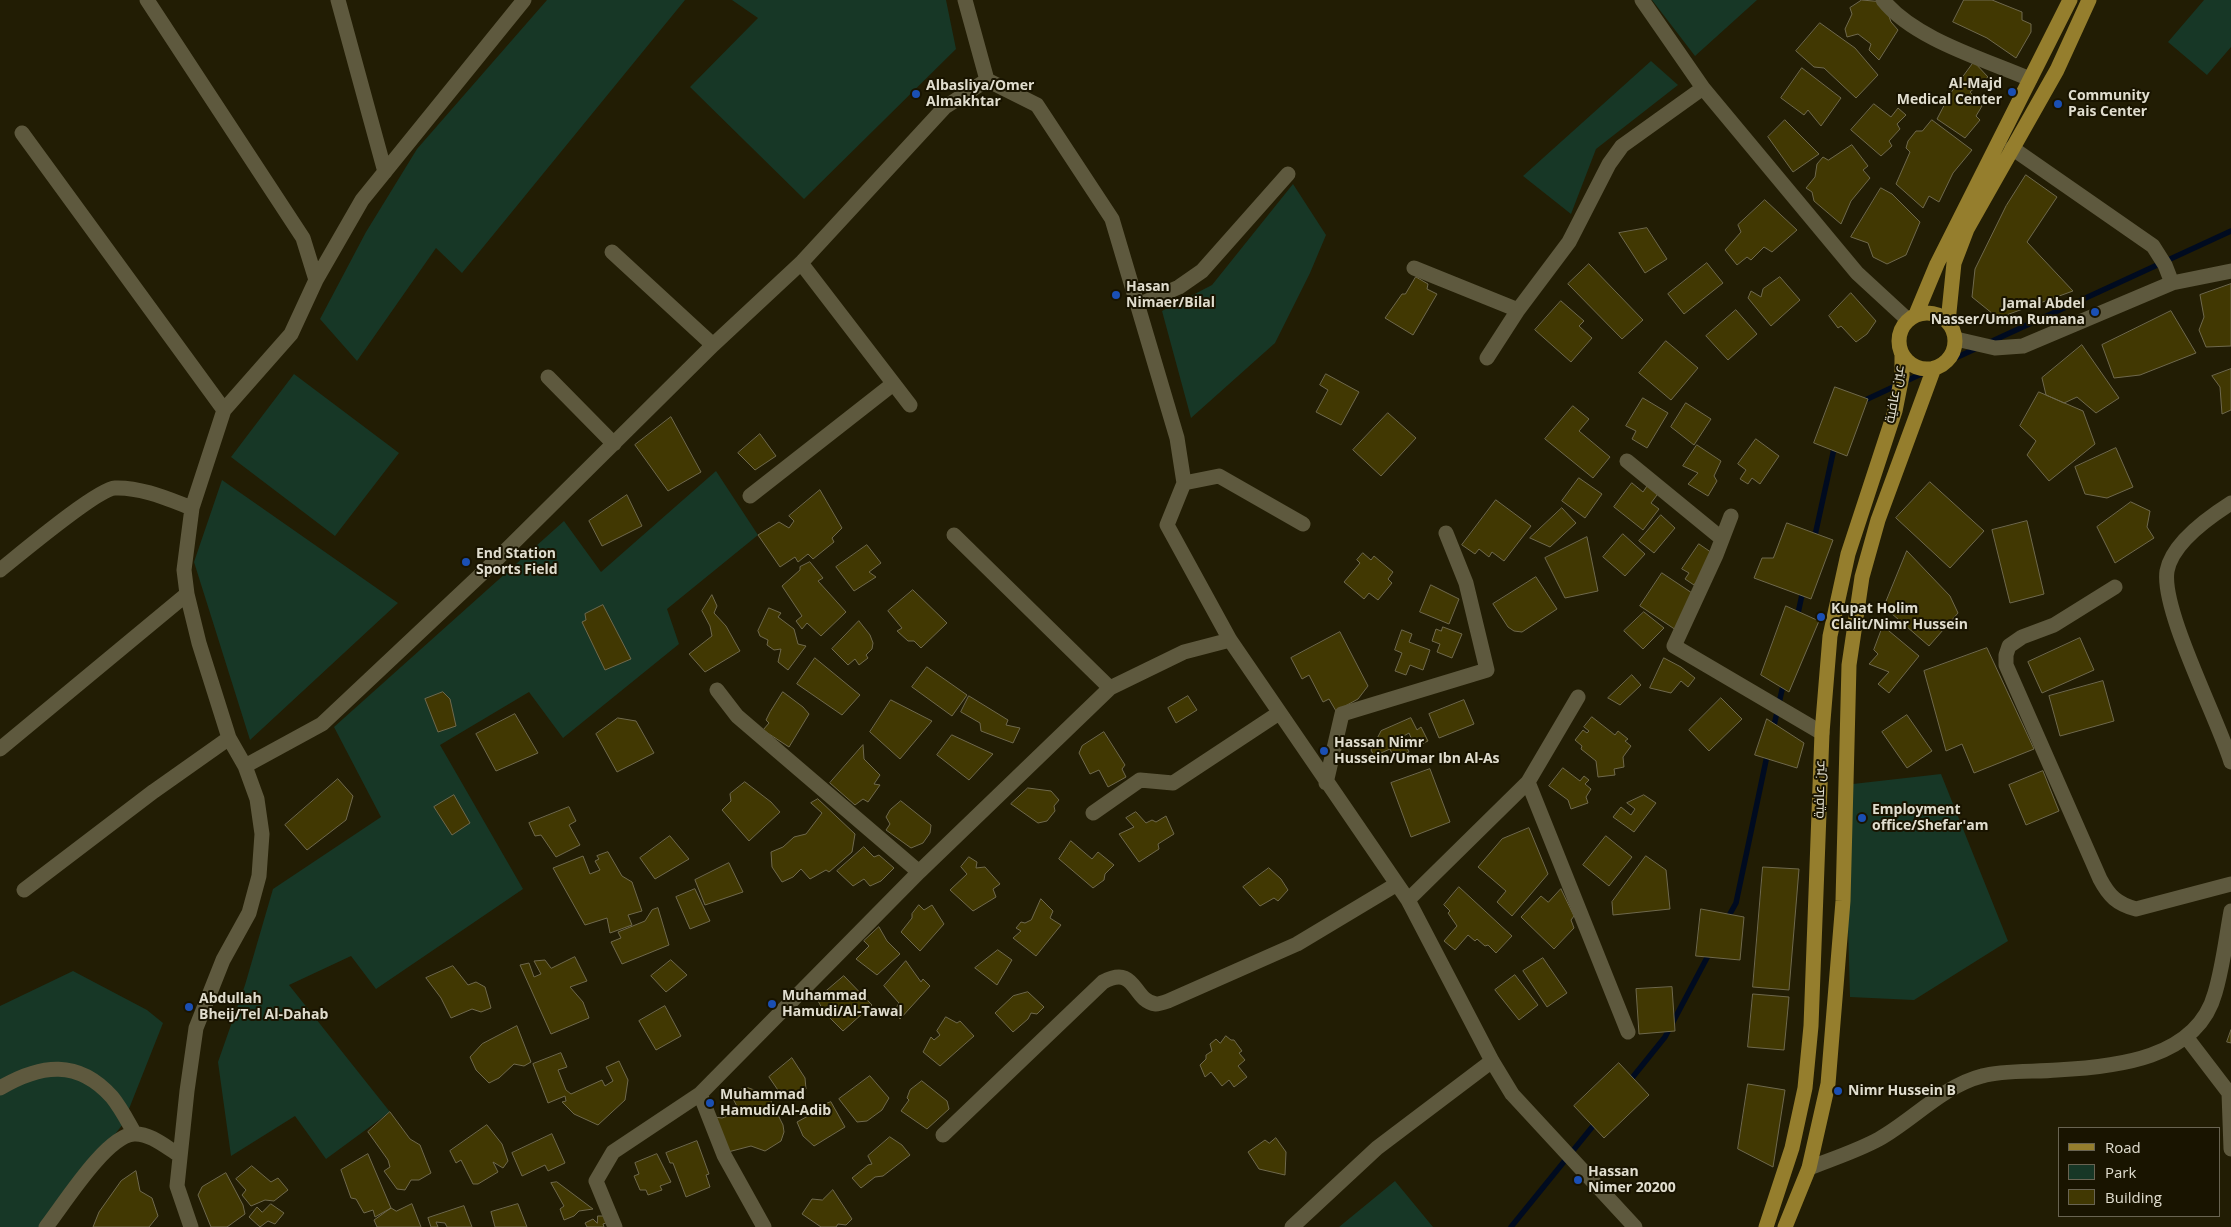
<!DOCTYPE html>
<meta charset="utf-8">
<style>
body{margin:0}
#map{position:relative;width:2231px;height:1227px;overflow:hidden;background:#221d04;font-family:"Open Sans",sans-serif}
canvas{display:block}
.legend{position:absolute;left:2058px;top:1127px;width:162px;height:90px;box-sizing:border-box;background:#191400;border:1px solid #696452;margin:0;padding:6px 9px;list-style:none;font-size:15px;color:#e0ddce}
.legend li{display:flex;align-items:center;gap:10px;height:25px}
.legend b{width:25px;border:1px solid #696452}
</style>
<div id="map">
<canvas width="2231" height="1227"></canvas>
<ul class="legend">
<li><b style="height:6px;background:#957e2d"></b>Road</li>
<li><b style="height:14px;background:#173726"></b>Park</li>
<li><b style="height:14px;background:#413802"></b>Building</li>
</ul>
</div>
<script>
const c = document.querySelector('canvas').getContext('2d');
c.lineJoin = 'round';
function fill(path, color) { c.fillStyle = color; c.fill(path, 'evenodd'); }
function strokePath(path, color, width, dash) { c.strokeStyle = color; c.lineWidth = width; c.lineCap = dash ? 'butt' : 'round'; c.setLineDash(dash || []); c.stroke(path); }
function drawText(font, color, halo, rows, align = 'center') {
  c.font = font + ' "Open Sans",Cairo,sans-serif'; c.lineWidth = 4; c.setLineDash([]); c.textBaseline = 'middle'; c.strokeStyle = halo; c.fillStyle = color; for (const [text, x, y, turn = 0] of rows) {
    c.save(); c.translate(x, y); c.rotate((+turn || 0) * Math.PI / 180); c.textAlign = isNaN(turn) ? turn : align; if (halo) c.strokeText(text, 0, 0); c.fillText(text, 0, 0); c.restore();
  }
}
fill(new Path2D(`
 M547 0H685L462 273 436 248 357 361 320 319 366 232 417 149Z
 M732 0H946L956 49 804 199 690 87 758 18Z
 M1652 0H1757L1695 56Z
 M2204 0H2231V47L2207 75 2168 42Z
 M1651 61 1678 85 1596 149 1571 214 1523 176Z
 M1293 184 1326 235 1310 273 1275 343 1191 418 1162 311 1212 285Z
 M294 374 399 453 335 536 231 457Z
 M716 471 758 535 667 609 679 644 563 738 529 692 440 745 523 889 376 989 351 956 289 985 390 1112 326 1159 295 1116 231 1156 218 1062 245 985 273 889 381 817 334 727 564 521 601 572Z
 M222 480 398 603 250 740 194 562Z
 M1941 774 2008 941 1914 1000 1850 997 1844 785Z
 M73 971 147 1010 163 1023 123 1124 48 1220 42 1227H0V1006Z
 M1395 1181 1433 1227H1339Z`), '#173726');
strokePath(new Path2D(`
 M1988 343 2231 231
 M1861 402 1977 348
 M1814 540 1835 444
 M1797 618 1803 590
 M1773 730 1784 681
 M1726 921 1736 903 1768 751
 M1628 1083 1665 1037 1710 952
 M1511 1227 1597 1121`), '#000b20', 5.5);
const building = new Path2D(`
 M1862 0 1884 2 1891 22 1898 30 1879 60 1869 50 1871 44 1858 34 1847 37 1845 29 1852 14 1850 8Z
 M1964 0H1992L2022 12V20L2031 24V32L2016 58 1987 38 1953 22Z
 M1820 23 1855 48 1878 75 1856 98 1824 68 1814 67 1796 51Z
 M1974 62 1988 77 1970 92 1982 106 1976 116 1980 120 1965 138 1937 119 1950 94Z
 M1802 68 1841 98 1821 126 1808 110 1804 115 1781 98Z
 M1874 104 1891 117 1898 108 1906 115 1897 124 1900 129 1889 141 1892 146 1881 156 1851 130Z
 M1785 120 1819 154 1793 172 1768 137Z
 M1932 120 1972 150 1953 173 1939 202 1929 196 1923 208 1896 184 1910 152 1906 148 1908 141 1916 131H1922Z
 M1852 145 1868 166 1863 170 1870 178 1851 201 1841 224 1814 201 1812 192 1806 188 1815 177 1817 164 1823 157 1828 160Z
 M2026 175 2057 197 2027 242 2073 291 1998 318 1972 297 1975 269 2006 206Z
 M1881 188 1892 194 1920 222 1906 255 1887 264 1873 257 1868 243 1851 237Z
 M1765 200 1797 230 1772 252 1764 247 1751 260 1747 257 1737 265 1725 250 1741 232 1738 225Z
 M1647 228 1667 259 1645 273 1619 233Z
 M1707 263 1723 283 1684 314 1668 294Z
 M1589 264 1643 320 1622 339 1568 284Z
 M1416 277 1428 284 1427 289 1437 294 1413 335 1385 318 1402 294H1405Z
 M1780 277 1800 300 1771 326 1748 298 1751 291 1761 297 1763 289Z
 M2231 284V346L2206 347 2199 330 2204 317 2200 295Z
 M1851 293 1876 321 1867 334 1856 342 1841 326 1838 328 1829 316Z
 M1561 301 1584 321 1579 326 1592 338 1571 362 1535 330Z
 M1736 310 1757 334 1728 360 1706 336Z
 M2171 311 2196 353 2140 375 2114 378 2102 345Z
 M1666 341 1698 368 1671 400 1639 373Z
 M2082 345 2119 398 2096 413 2077 397 2064 403 2046 395 2042 378Z
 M2231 369V410L2222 414 2220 387 2212 376Z
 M1326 374 1359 392 1341 425 1316 412 1328 390 1320 385Z
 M1835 387 1868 399 1847 456 1814 443Z
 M2039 392 2083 411 2095 444 2049 481 2027 455 2036 441 2020 426Z
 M1643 398 1668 413 1647 448 1632 439 1636 431 1626 426Z
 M1686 403 1711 419 1694 445 1671 427Z
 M1573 406 1589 419 1579 431 1610 457 1593 478 1545 439Z
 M1388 413 1416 438 1381 476 1353 450Z
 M671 417 701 472 668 491 635 445Z
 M760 434 776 456 755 470 738 453Z
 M1756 439 1779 456 1760 484 1752 478 1748 484 1740 479 1746 470 1738 464Z
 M1697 445 1721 461 1714 476 1717 481 1708 496 1688 484 1698 473 1683 466Z
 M2116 448 2133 487 2107 498 2085 494 2075 467Z
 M1579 478 1602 494 1585 518 1562 501Z
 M1930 482 1984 531 1950 568 1896 518Z
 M1632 483 1643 492 1649 483 1660 491 1651 503 1659 509 1643 530 1614 507Z
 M820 490 842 528 832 538 834 542 813 559 808 554 798 562 795 557 780 567 758 535 779 522 789 528 794 521 789 516Z
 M627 495 642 526 602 546 589 521Z
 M1496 500 1531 526 1504 561 1492 552 1489 557 1479 549 1475 554 1462 545Z
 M2131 502 2150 511 2147 527 2154 538 2115 563 2097 527Z
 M1562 508 1576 523 1550 547 1530 538Z
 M1661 515 1675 528 1654 553 1639 541Z
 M2027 521 2044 594 2010 603 1992 530Z
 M1787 523 1833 540 1811 599 1754 578 1762 558H1773Z
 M1623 534 1645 554 1625 576 1603 557Z
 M1587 537 1598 591 1565 598 1545 558Z
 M1699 544 1715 555 1694 585 1685 579 1689 573 1682 569Z
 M867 545 881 563 869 572 876 577 854 591 836 567Z
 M1907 551 1950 596 1958 613 1929 646 1884 607Z
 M1363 553 1371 560 1374 556 1393 572 1388 579 1392 583 1378 600 1369 593 1364 599 1344 582 1360 563 1357 560Z
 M810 562 823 578 818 581 846 612 821 636 807 623 802 629 796 621 802 616 782 586 800 570V567Z
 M1662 573 1698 597 1676 630 1640 606Z
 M1536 577 1557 609 1522 632 1514 631 1508 627 1493 604Z
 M1431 585 1459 599 1449 624 1420 612Z
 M913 590 947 623 921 648 914 641H908L897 631 902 628 888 611Z
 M712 595 717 606 714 613 726 626 740 651 705 672 689 654 712 636 710 626 702 611Z
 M603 605 631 659 605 670 582 622 586 620 585 614Z
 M1786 606 1819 621 1789 692 1761 675Z
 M769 608 781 613 778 617 794 629 798 644 806 646 788 670 778 662 781 649 774 650 767 645 768 640 760 636 758 631Z
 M1644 612 1664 628 1643 649 1624 631Z
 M859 621 870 635 873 643 872 649 866 655 868 658 859 665 855 659 848 665 832 649Z
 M1883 626 1919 656 1889 693 1878 684 1889 672 1869 664 1878 654 1874 650Z
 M1443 627 1462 634 1452 658 1437 652 1440 644 1432 641 1436 629 1441 631Z
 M1402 630 1412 634 1409 642 1430 650 1423 670 1410 665 1406 675 1395 671 1402 653 1395 650Z
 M1340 632 1368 686 1358 699 1336 711 1329 699 1323 702 1309 675 1302 679 1291 658Z
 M2080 638 2094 670 2042 693 2028 662Z
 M1987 648 2034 749 1974 773 1962 744 1946 751 1924 671Z
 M815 658 860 695 842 715 797 684Z
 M1664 658 1681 667 1695 678 1688 687 1681 681 1671 693 1650 688Z
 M927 667 967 695 952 716 912 687Z
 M1632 675 1641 685 1620 705 1608 698Z
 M2103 681 2114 721 2060 736 2049 696Z
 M443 692 450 699 456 726 438 732 425 699Z
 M783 692 803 707 809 714 789 747 763 730 769 723 766 720 770 712Z
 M969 696 1008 720 1006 725 1020 728 1013 743 981 731 980 723 961 712Z
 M1188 696 1197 710 1176 723 1168 708Z
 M1721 698 1742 719 1709 751 1689 730Z
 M891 700 932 721 900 759 870 732Z
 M1464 700 1474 724 1439 738 1429 714Z
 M515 714 538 753 496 771 476 734Z
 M1907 715 1932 751 1907 768 1882 732Z
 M1592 717 1615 735 1618 731 1628 739 1625 741 1631 746 1623 757 1624 767 1614 769 1615 775 1598 777 1596 761 1581 749 1582 746 1575 740 1583 730 1587 733 1589 731 1584 727Z
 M618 718 636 721 654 753 617 772 596 734Z
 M1411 718 1417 730 1421 727 1428 741 1415 747 1409 733 1402 737 1409 752 1394 758 1390 749 1374 756 1371 750 1381 731Z
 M1767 719 1804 743 1797 768 1755 755Z
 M1104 732 1125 765 1122 769 1126 777 1108 787 1099 770 1090 774 1079 753 1082 746Z
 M952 735 993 754 969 780 937 755Z
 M863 745 864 759 880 775 874 784 880 785 868 802 863 799 855 805 830 783Z
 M1563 768 1580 781 1584 776 1589 780 1585 784 1591 789 1586 797 1588 803 1571 809 1568 800 1549 786Z
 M1430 769 1450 822 1411 837 1391 783Z
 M2043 771 2059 811 2026 825 2009 785Z
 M338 779 353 796 346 820 307 850 285 825Z
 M745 782 771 802 780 812 749 841 722 810 731 801 730 794Z
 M1028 788 1051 791 1059 800 1054 806 1055 811 1047 821 1038 823 1011 804Z
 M454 795 470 823 452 835 434 807Z
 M1644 795 1656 803 1634 832 1613 817 1621 807 1631 815 1635 809 1627 803Z
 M818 799 855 834 852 852 829 872 826 870 810 879 801 869 793 877 782 882 772 867 771 852 783 847 794 837 806 834 822 813 811 803Z
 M901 801 931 825 930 833 923 843 911 848 886 830 890 824 886 817 890 810Z
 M569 807 576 821 569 825 580 845 556 857 541 835 535 836 529 823Z
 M1136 812 1146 823 1152 820 1156 822 1166 816 1174 834 1158 844 1159 849 1139 862 1119 834 1134 827 1126 818Z
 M1529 828 1548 874 1512 916 1497 902 1506 891 1478 867 1502 839Z
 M670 836 689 859 655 879 640 858Z
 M1606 836 1632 857 1609 886 1583 865Z
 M1071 841 1092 859 1098 852 1114 865 1105 874 1104 880 1093 888 1059 859Z
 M864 847 874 857 879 855 894 868 881 881 870 886 864 879 853 886 837 871Z
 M608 852 622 876 632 882 642 911 628 915 632 925 610 933 607 918 585 925 553 868 583 856 590 874 600 870 595 861 599 859 597 856Z
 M1646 856 1666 870 1670 909 1613 915 1612 902Z
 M969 857 977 862 976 868 985 867 1000 884 993 889 996 897 973 911 950 890 967 874 961 867Z
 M729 863 743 892 705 905 695 880Z
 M1763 867 1799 869 1789 990 1753 987Z
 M1269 868 1281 879 1288 890 1278 901 1274 898 1260 906 1243 887Z
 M1459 887 1512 936 1496 953 1488 945 1485 946 1477 939 1475 941 1468 935 1455 950 1444 941 1457 926 1448 913 1450 911 1444 905Z
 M695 889 710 921 690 929 676 897Z
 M1561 889 1574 916 1571 920 1574 928 1554 949 1521 917 1541 896 1548 902Z
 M1041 899 1053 911 1050 918 1061 925 1036 956 1013 938 1021 931 1016 928 1021 922 1025 923 1031 920Z
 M919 905 924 910 932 905 944 924 920 951 901 932 912 918V914Z
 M658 908 669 945 622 964 611 942 621 938 618 932 645 921 652 910Z
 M1701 909 1744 917 1740 960 1696 956Z
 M879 927 887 941 900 954 877 975 856 959 869 946 864 941Z
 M998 950 1012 960 997 985 975 968Z
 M575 957 587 981 570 987 583 1002 589 1018 551 1034 520 965 529 963 534 977 541 974 534 961 545 960 551 968Z
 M1543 958 1567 993 1547 1007 1523 971Z
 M671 960 687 975 666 992 651 976Z
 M906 961 921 982 923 979 930 986 900 1019 894 1011 899 1003 884 986Z
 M453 966 468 985 476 982 485 987 491 1008 481 1012 472 1009 451 1018 441 998 426 978Z
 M1515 975 1538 1005 1519 1020 1495 990Z
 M844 976 872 1005 843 1031 824 1012 817 999Z
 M1672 987 1675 1031 1639 1034 1636 989Z
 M1028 992 1044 1007 1037 1014 1031 1013 1028 1019 1013 1032 995 1013 1013 996Z
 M1753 994 1789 997 1784 1050 1748 1047Z
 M665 1006 681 1036 656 1050 639 1021Z
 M946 1017 957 1023 960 1021 974 1036 940 1066 923 1052 931 1037 934 1040 940 1035 937 1031Z
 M517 1026 531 1062 524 1066 514 1064 499 1078 489 1083 476 1070 470 1057 482 1044Z
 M2231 1030V1043L2227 1042Z
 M1226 1036 1231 1040H1234L1242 1051 1239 1053 1245 1060 1238 1066 1247 1077 1234 1087 1229 1080 1222 1086 1211 1072 1205 1077 1200 1065 1206 1059V1055L1212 1051 1210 1044 1216 1039 1220 1043Z
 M561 1053 567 1067 558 1070 566 1090 571 1094 602 1080 605 1086 613 1081 606 1067 619 1061 628 1080 625 1100 598 1125 574 1114 562 1102 566 1101 565 1096 548 1103 533 1064Z
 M792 1058 805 1078 806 1089 784 1099 769 1077Z
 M1619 1063 1649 1095 1604 1138 1574 1106Z
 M870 1076 889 1098 882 1110 867 1121 857 1122 839 1099Z
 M922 1081 947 1101 949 1109 927 1129 901 1111 909 1100 907 1098 910 1090Z
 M1748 1084 1785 1090 1773 1167 1738 1149Z
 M746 1087 768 1095 783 1125 784 1132 781 1141 765 1151 751 1146 728 1152 714 1117 722 1118 740 1112 731 1095Z
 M831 1102 845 1127 814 1146 803 1136 797 1122 808 1116V1111Z
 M390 1112 410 1139 420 1145 431 1173 419 1180H411L405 1190 397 1189 384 1171 390 1167 388 1160 368 1132Z
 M487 1125 502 1144 508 1161 503 1168 493 1162 498 1172 478 1184H473L461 1160 456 1163 450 1151Z
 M552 1134 565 1163 548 1171 545 1165 522 1176 512 1153Z
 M890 1137 902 1145 910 1155 883 1176 875 1177 861 1188 852 1178 868 1165 872 1164 868 1156Z
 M1276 1138 1286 1152 1285 1175 1259 1169 1248 1152 1265 1140 1269 1143Z
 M697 1141 709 1174 706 1175 710 1187 686 1197 673 1163H670L666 1153Z
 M368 1154 391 1208 375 1217 373 1210 364 1213 356 1199 351 1198 341 1170Z
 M657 1154 671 1182 660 1186 662 1190 648 1195 646 1190H640L634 1176 639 1174 635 1163Z
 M252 1166 271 1182 278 1178 288 1190 274 1201 265 1200 251 1206 242 1195 246 1190 236 1179Z
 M136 1171 140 1191 152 1198 158 1216 149 1227H93L99 1212 121 1181Z
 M226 1173 243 1205 245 1214 227 1227H211L198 1195 202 1187Z
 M557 1182 593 1209 579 1211 574 1216 564 1220 560 1209 564 1206 551 1183Z
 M833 1190 852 1219 846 1225 838 1224 836 1227H821L802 1214 812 1199 822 1200Z
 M271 1204 284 1213 275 1224 268 1221 260 1227 249 1217 257 1207 262 1212Z
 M412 1204 421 1227H377L374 1220 391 1208 396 1211Z
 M518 1204 527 1227H495L491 1212Z
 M464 1206 472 1227H447L445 1223 436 1222 438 1227H431L428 1218Z
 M598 1216H604L609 1222 603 1224 604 1227H587L585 1223 593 1219 597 1223Z`);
fill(building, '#413802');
strokePath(building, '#6f694d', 1);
strokePath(new Path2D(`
 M147 0 303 238 316 280 291 334 224 410 192 508 184 570 187 594 199 643 229 738 245 766 257 799 262 834 259 876 249 913 223 960 196 1028 187 1091 177 1186 191 1227
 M338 0 385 172
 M965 0 987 80
 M1642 0 1703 88 1857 273 1908 320
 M1883 0C1914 39 1984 59 2030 79
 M22 133 224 410
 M2012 148 2153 246 2165 265 2172 283
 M612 252 713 345
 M801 263 910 405
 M1414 268 1518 310
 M316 280 362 200 524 0
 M1138 305 1179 287 1202 271 1288 174
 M1956 339 1995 348 2023 346 2172 283 2231 271
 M1487 358 1518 310 1569 242 1609 164 1622 146 1703 88
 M548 377 614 444
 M1627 461 1721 538
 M1184 483 1219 476 1303 524
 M750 496 893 384
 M2231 503C2209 517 2172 543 2167 571 2161 610 2218 719 2231 762
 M1731 516 1716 555 1674 646 1822 733
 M954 535 1110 688
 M0 570C19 555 97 489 115 488 141 487 168 499 192 508
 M2115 587 2054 625 2022 637 2009 646 2006 655V665L2100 879C2109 896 2117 904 2136 909L2231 884
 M717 690 737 716 919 872
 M0 749 187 594
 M245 766 322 724 491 565 713 345 801 263 945 107 987 80 1037 105 1112 219 1177 438 1184 483 1167 525 1230 640 1408 900 1492 1061 1512 1094 1635 1227
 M1528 782 1628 1032
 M1326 783 1342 714 1487 670 1466 583 1446 533
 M1093 813 1140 780 1173 783 1279 713
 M24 890 154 791 229 738
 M1408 900 1528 782 1578 697
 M2187 1038 2229 1093 2231 1149
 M0 1088C41 1064 78 1059 112 1097 121 1108 128 1122 135 1134
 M700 1094 724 1155 764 1227
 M943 1135 1103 982C1137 964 1132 1001 1156 1004 1159 1004 1165 1002 1168 1001L1297 944 1397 884
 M1809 1168C1832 1159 1857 1151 1879 1139 1913 1120 1943 1086 1982 1076 2002 1070 2036 1072 2057 1070 2115 1067 2197 1059 2215 993 2223 966 2226 938 2231 911
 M46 1227C64 1204 106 1136 134 1134 150 1133 166 1147 179 1155
 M615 1227 596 1181 613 1152 700 1094 919 872 1110 688 1184 652 1230 640
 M1292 1227 1377 1148 1492 1061`), '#5e593e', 15);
strokePath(new Path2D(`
 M1917 312 1937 264 2070 0
 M1899 341a28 28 0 1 1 56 0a28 28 0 1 1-56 0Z
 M1948 322 1954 263 1967 229 2057 70 2089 0
 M1766 1227 1792 1148 1805 1088 1811 1026 1822 733 1830 636 1848 554 1895 411 1902 376V356
 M1785 1227 1809 1168 1828 1084 1843 901 1849 665 1862 577 1878 520 1934 368`), '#957e2d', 15);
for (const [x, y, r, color] of [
 [2012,92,5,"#1a4fb4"],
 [916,94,5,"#1a4fb4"],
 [2058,104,5,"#1a4fb4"],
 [1116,295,5,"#1a4fb4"],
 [2095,312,5,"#1a4fb4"],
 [466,562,5,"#1a4fb4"],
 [1821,617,5,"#1a4fb4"],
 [1324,751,5,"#1a4fb4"],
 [1862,818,5,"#1a4fb4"],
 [772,1004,5,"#1a4fb4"],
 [189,1007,5,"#1a4fb4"],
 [1838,1091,5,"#1a4fb4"],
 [710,1103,5,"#1a4fb4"],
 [1578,1180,5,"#1a4fb4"]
]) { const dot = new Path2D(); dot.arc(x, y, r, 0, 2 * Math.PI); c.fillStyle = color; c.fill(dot); strokePath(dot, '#191400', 2); }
drawText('bold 14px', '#e0ddce', '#191400', [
 ["Al-Majd",2002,84,"right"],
 ["Medical Center",2002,100,"right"],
 ["Albasliya/Omer",926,86],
 ["Almakhtar",926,102],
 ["Community",2068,96],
 ["Pais Center",2068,112],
 ["Hasan",1126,287],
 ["Nimaer/Bilal",1126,303],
 ["Jamal Abdel",2085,304,"right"],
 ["Nasser/Umm Rumana",2085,320,"right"],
 ["End Station",476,554],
 ["Sports Field",476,570],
 ["Kupat Holim",1831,609],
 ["Clalit/Nimr Hussein",1831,625],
 ["Hassan Nimr",1334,743],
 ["Hussein/Umar Ibn Al-As",1334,759],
 ["Employment",1872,810],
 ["office/Shefar'am",1872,826],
 ["Muhammad",782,996],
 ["Hamudi/Al-Tawal",782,1012],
 ["Abdullah",199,999],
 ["Bheij/Tel Al-Dahab",199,1015],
 ["Nimr Hussein B",1848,1091],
 ["Muhammad",720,1095],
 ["Hamudi/Al-Adib",720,1111],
 ["Hassan",1588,1172],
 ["Nimer 20200",1588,1188]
], 'left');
drawText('14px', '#e0ddce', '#191400', [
 ["عين عافية",1895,394,-80],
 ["عين عافية",1820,789,-89]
]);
</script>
